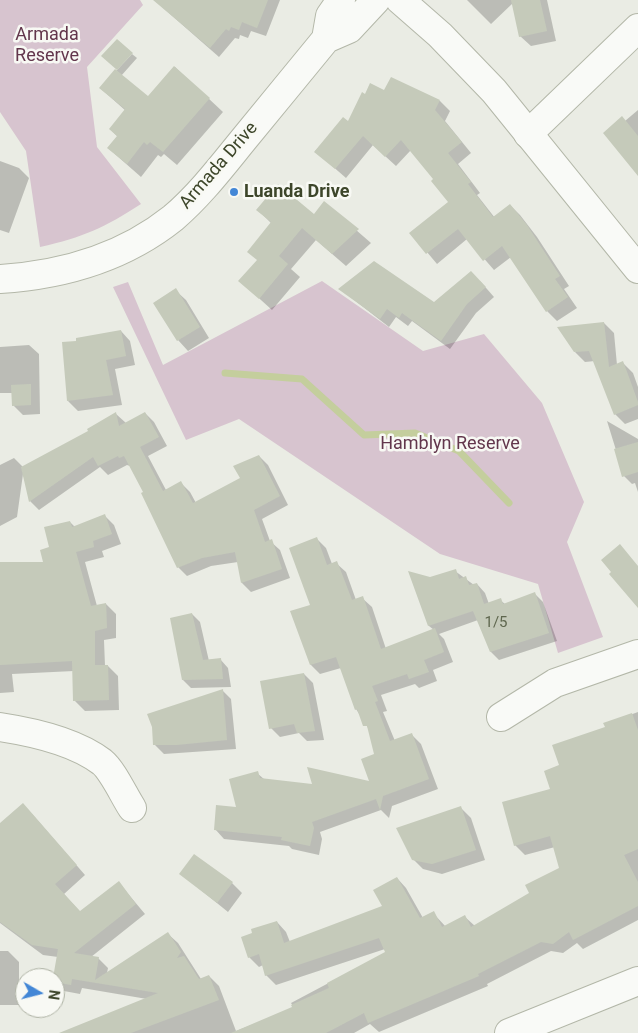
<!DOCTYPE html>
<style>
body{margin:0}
#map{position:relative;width:638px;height:1033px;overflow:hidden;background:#eaece4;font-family:Roboto,sans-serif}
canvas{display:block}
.north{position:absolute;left:15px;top:968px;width:50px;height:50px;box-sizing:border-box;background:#f8f9f4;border:1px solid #adb1a3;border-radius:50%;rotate:98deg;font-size:14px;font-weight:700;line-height:20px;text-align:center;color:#3d462a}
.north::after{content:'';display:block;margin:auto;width:18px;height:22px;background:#4387d6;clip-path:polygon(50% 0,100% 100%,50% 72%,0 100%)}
</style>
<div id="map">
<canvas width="638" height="1033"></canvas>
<div class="north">N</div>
</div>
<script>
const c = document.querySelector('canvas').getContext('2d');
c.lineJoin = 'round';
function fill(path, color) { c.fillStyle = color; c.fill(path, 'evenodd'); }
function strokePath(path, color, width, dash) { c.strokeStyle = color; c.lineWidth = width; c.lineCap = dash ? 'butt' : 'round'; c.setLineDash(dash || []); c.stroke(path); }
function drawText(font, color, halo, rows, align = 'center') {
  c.font = font + ' Roboto,sans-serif'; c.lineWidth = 5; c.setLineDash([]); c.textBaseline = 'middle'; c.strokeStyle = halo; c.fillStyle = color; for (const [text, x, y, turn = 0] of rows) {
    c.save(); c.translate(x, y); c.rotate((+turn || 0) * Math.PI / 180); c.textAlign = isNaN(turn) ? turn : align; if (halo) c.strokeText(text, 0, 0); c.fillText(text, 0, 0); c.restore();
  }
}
fill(new Path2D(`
 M0 0H140L143 5 87 67 97 147 141 204C104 228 84 237 40 247L26 151 0 112Z
 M322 281 423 351 484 334 542 403 584 502 567 542 603 637 558 653 538 584 440 554 239 419 186 440 113 287 128 282 163 365Z`), '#d7c4cf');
fill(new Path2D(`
 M154 0H280L266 36 251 31 248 38 240 35 239 39 235 38 219 57Z
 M467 0H547L556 41 531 46 520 36 513 3 491 24Z
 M132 54 137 58 121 76 148 98 175 67 223 112 177 165 164 154 161 157 158 155 141 177 108 148 118 137 110 129 126 111 100 88Z
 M385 92 440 101 450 111 445 121 471 153 458 164 480 193 477 195 495 218 510 205 520 215 537 237 569 286 564 289 577 308 557 321 547 311 511 257 494 270 467 239 437 264 411 233 449 203 435 179 411 150 396 166 373 145 346 178 315 151 348 123 365 95Z
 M638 110V173L625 121Z
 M0 161 19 168 29 178 9 233 0 230Z
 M325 203 371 243 346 266 316 240 291 269 300 277 272 310 240 281 258 260 272 224 258 210 314 216Z
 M480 281 494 297 476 313 450 349 412 321 408 326 396 317 389 327 340 289 434 304Z
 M175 290 186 300 209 338 188 351 178 340 155 303Z
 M604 323 614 333 617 365 623 363 633 373 638 387V419L625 424 615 414 595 361 585 362 575 352Z
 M121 331 130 341 135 365 115 369 122 405 78 411 68 401 78 342Z
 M29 345 39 354 40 414 23 415 13 405V393H0V347Z
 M145 413 154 422 167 446 148 456 166 490 181 483 190 492 196 503 241 479 259 456 268 465 288 505 262 519 270 541 280 550 290 578 251 592 242 583 238 562 211 566 187 576 178 567 145 492 130 466 127 465 108 475 100 467 39 510 30 501 23 474 17 517 0 526V465L14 458 23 467 90 432 116 414 126 423Z
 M607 421 638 439V492L635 483 632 484 624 476Z
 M104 515 114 525 121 544 102 551 104 557 85 562 97 606 106 604 116 614V638L104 640 105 666H108L118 676 119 710 85 711 75 701 74 671 12 674 14 692 0 693V564H45L51 548 70 522 75 527Z
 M317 539 326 548 332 564 336 563 346 572 356 600 362 598 372 607 386 649 434 630 429 626 410 573 430 578 455 571 474 585 477 584 485 593 489 604 500 600 505 604 535 594 543 602 557 641 499 660 491 652 478 620 439 634 444 639 453 662 433 670 437 681 419 688 415 684 381 695 387 711 383 712 395 741 412 735 421 744 438 789 392 806 389 818 381 810 320 832 322 839 319 855 292 849 289 846 224 839 215 829 238 808 257 773 265 780 313 785 371 782 375 755 370 731 356 709 341 668 320 674 311 665 312 606Z
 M192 614 200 622 209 661 220 659 228 668 231 687 191 688 183 680Z
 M304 674 313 683 324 740 307 741 299 733 280 737 271 728Z
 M222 690 231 699 236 749 164 754 155 745 154 726Z
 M638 712V920L583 949 577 943 563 953 551 951 487 984 488 986 379 1032 370 1024 354 1033H84L147 999 82 988 80 994 64 991 55 982 58 957 43 955 0 923V824L32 814 85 875 64 894 81 913 119 883 145 914 91 957 98 958 108 968 107 973 168 934 178 943 201 979 209 976 219 986 236 1031 294 1008 291 1003 387 952 385 949 276 985 266 975 263 965 259 967 249 957 277 922 286 932 290 942 383 907 397 878 406 888 423 918 433 913 446 927 465 917 475 926 531 894 560 869 555 847 525 855 515 845 552 790 561 766 606 728 605 724Z
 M461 808 471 818 485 860 442 874 423 869 413 859Z
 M181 874 232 883 242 893 228 912Z
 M0 951H8L19 962V1005H0Z`), '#0003');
strokePath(new Path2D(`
 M225 373 302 379 364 435 415 433 459 451 509 503`), '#c4ce9d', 7);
fill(new Path2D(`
 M153 0H268L257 28 242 22 239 30 231 27 229 31 226 29 210 48Z
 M511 0H540L547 31 519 37Z
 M117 39 133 53 117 70 101 56Z
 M174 66 210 98 163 152 150 142 147 145 144 142 127 164 107 148 117 136 109 129 125 109 99 88 115 69 148 96Z
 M391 77 440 100 435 110 462 142 448 153 471 182 468 184 493 217 510 204 527 225 560 276 555 279 568 297 546 312 502 246 483 261 458 229 426 254 409 233 448 202 431 181 433 179 401 140 385 157 363 136 335 169 314 152 343 117 348 121 362 92 365 94 370 83 384 90Z
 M622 116 638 136V176L603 133Z
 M278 184 314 214 324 201 359 229 332 254 302 228 279 256 288 264 259 299 238 281 257 260 247 252 271 222 256 210Z
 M374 261 434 302 471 271 486 287 467 304 441 341 402 313 399 318 387 309 380 319 338 289Z
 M176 288 200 327 177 341 153 303Z
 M604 322 609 367 623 361 638 402V405L614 415 589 351 574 352 557 327Z
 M121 330 126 356 106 360 113 395 67 401 62 342 76 341V338Z
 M31 384V405L12 406 11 385Z
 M116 412 119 426 145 412 159 437 140 447 163 491 181 481 193 503 240 478 233 466 259 455 280 496 254 510 265 542 272 539 282 569 241 583 235 552 202 558 177 568 141 493 143 492 124 456 119 458 118 456 98 466 93 457 29 502 21 467 88 431 87 429Z
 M638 442V472L622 477 614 449Z
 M105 514 112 534 93 541 94 547 76 552 91 606 106 603 107 628 95 631V665H108L109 700 73 701 72 661 0 665V562H43L40 550 49 547 44 527 70 521 72 527Z
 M317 537 327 565 337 561 352 600 363 596 381 649 435 628 444 652 424 660 429 672 409 679 407 674 372 686 378 701 375 702 390 741 412 733 429 779 383 796 380 810 376 799 312 822 314 828 310 846 281 840 282 837 214 830 216 805 236 807 229 779 258 771 260 778 312 784 307 767 369 781 361 759 374 754 367 726H363L357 709 355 710 336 657 310 665 290 611 310 605 289 548Z
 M620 544 638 566V608L609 574 611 572 601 560Z
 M456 569 459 579 466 576 469 585 477 583 484 604 501 598 503 604 535 592 549 633 490 652 473 611 428 626 408 571 430 577Z
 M192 613 203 660 221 658 223 679 182 680 170 618Z
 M304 673 315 731 297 733 294 724 269 729 260 681Z
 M223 689 227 740 176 745H153L152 727 147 714Z
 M632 713 638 730V849L624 855 638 882V906L573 940 569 932 553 944 541 942 478 974 479 976 368 1023 364 1013 326 1033H231L292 1007 291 1005 329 988 327 983 385 952 379 938 265 976 259 954 248 958 241 937 252 933 251 929 277 921 284 943 382 906 373 890 397 877 420 918 434 911 442 927 465 915 471 927 529 893 525 885 559 868 550 836 514 846 502 802 550 789 544 771 559 765 552 745 605 727 603 723Z
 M23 803 77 865 55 884 80 911 119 881 136 904 74 953 99 957 95 980 168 932 181 952 177 958 184 956 199 979 209 975 219 1000 131 1033H59L158 993 72 979 71 985 55 982 53 978 58 949 32 945 0 922V823Z
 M461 806 476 850 432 864 412 860 396 828Z
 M194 854 233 882 217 903 179 874Z`), '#c5caba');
const minor = new Path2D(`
 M326 39 330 16 341 0
 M528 134 638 28
 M0 279C63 275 123 258 173 218 200 195 222 166 244 139 271 106 299 72 326 39L349 29 376 0
 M501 717 555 683 638 654
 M0 727C33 732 76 742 102 762 113 771 124 796 132 808`);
const tertiary = new Path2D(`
 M400 0 440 35 494 91 638 269
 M509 1033 638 981`);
strokePath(minor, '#b3b7a8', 30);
strokePath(tertiary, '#b3b7a8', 30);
strokePath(minor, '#f9faf7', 28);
strokePath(tertiary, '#f9faf7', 28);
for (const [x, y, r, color] of [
 [234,192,5,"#4387d6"]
]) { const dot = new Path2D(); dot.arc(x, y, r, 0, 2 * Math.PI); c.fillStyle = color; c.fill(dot); strokePath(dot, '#f8f9f4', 2); }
drawText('15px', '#5f674e', null, [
 ["1/5",496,623]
]);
drawText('18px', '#62364c', '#f8f9f4', [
 ["Armada",47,35],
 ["Reserve",47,56],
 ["Hamblyn Reserve",450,444]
]);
drawText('18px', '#3d462a', '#f8f9f4', [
 ["Armada Drive",219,166,-49]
]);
drawText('bold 18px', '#3d462a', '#f8f9f4', [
 ["Luanda Drive",244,192]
], 'left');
</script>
